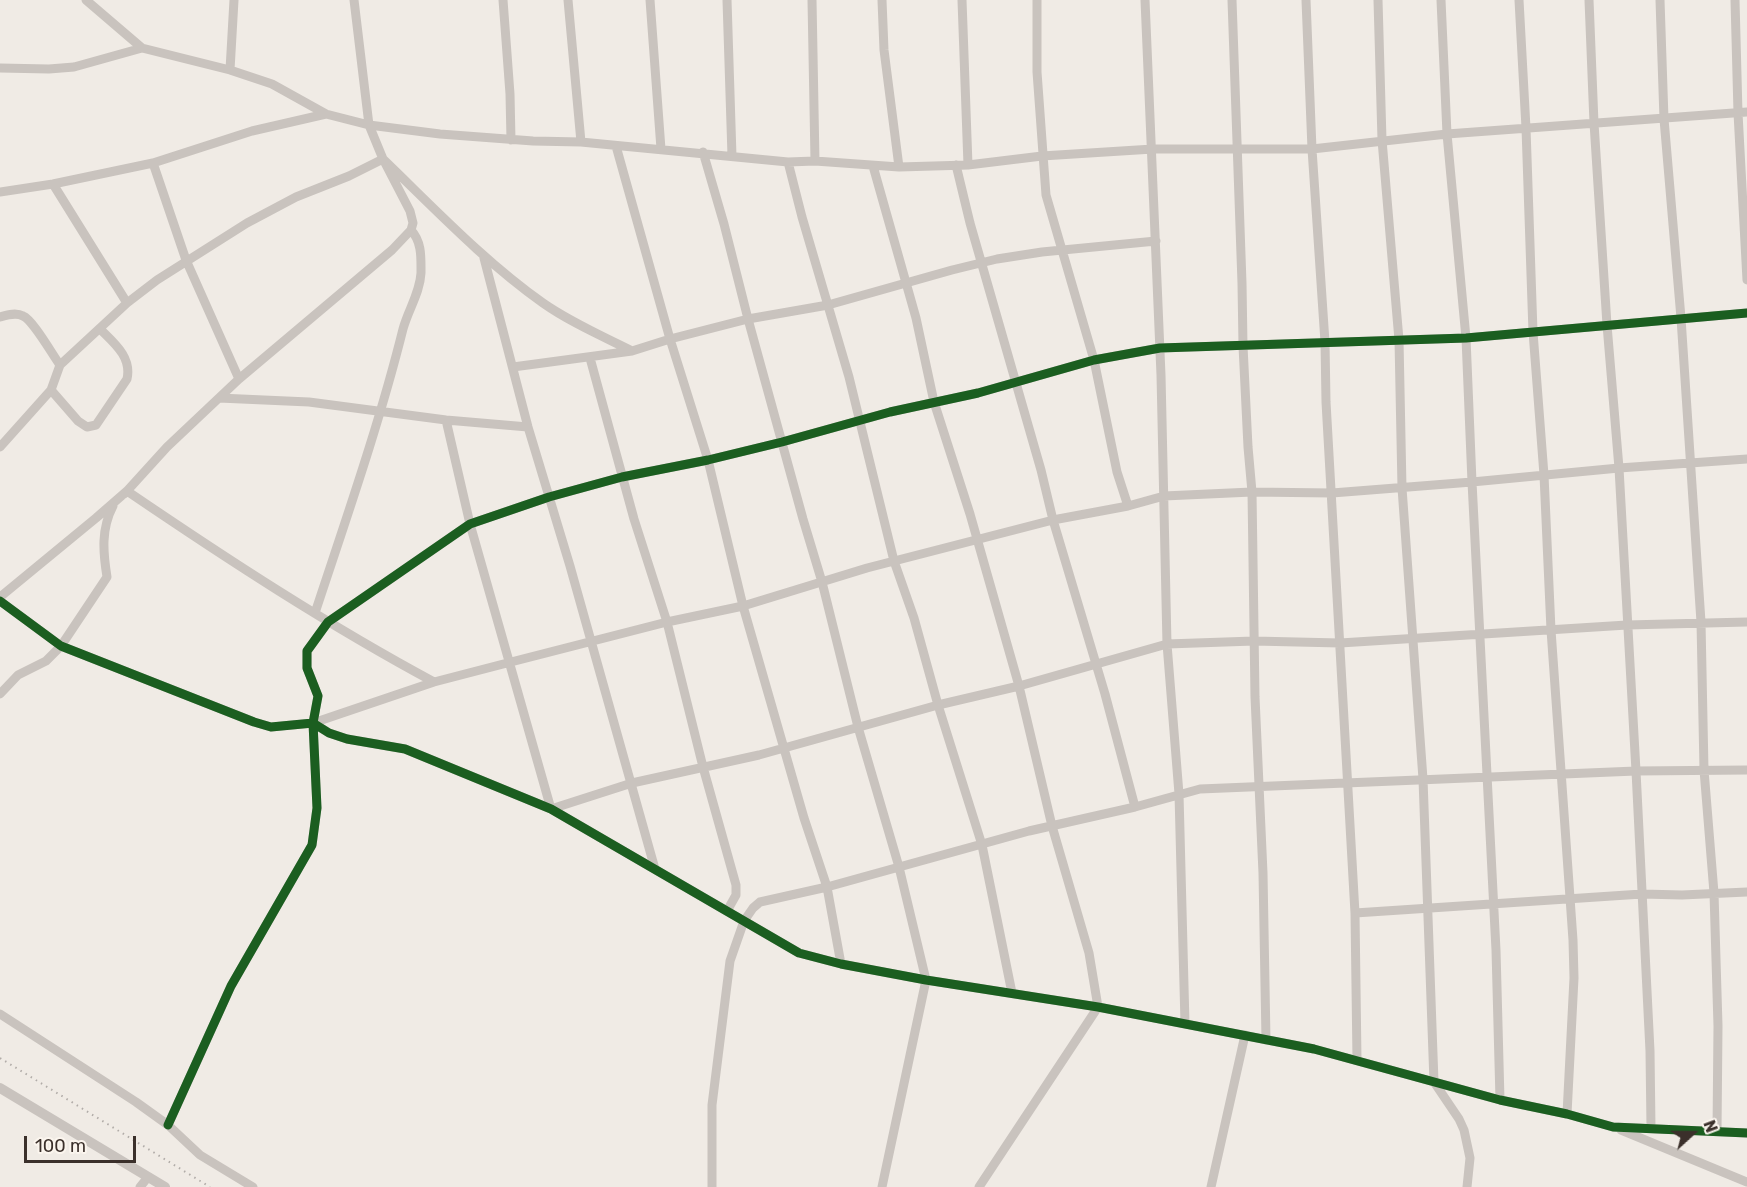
<!DOCTYPE html>
<style>
body{margin:0}
#map{position:relative;width:1747px;height:1187px;overflow:hidden;background:#f0ebe5;font-family:Rubik,sans-serif}
canvas{display:block}
.north{position:absolute;left:1663px;top:1103px;width:60px;height:60px;-webkit-text-stroke:4px #fbf5ee;paint-order:stroke;rotate:69deg;font-size:16px;font-weight:700;line-height:24px;text-align:center;color:#3b302b}
.north::after{content:'';display:block;margin:auto;width:21px;height:27px;background:#3b302b;clip-path:polygon(50% 0,100% 100%,50% 72%,0 100%)}
.scale{position:absolute;left:24px;top:1136px;width:112px;height:27px;box-sizing:border-box;border:3px solid #3b302b;border-top:0;padding-left:8px;font-size:18px;line-height:21px;white-space:nowrap;color:#3b302b;-webkit-text-stroke:4px #fbf5ee;paint-order:stroke}
</style>
<div id="map">
<canvas width="1747" height="1187"></canvas>
<div class="north">N</div>
<div class="scale">100 m</div>
</div>
<script>
const c = document.querySelector('canvas').getContext('2d');
c.lineJoin = 'round';
function strokePath(path, color, width, dash) { c.strokeStyle = color; c.lineWidth = width; c.lineCap = dash ? 'butt' : 'round'; c.setLineDash(dash || []); c.stroke(path); }
strokePath(new Path2D(`
 M86 0 142 48 230 70 272 84 326 114
 M503 0 510 94 511 140
 M568 0 581 142
 M650 0 661 149
 M727 0 732 156
 M812 0 815 161
 M882 0 884 50 899 167
 M962 0 968 165
 M1037 0V72L1046 195 1094 360 1117 472 1128 506
 M1145 0 1161 375 1167 644 1179 794 1185 1024
 M1232 0 1242 283 1243 346 1248 447 1252 492 1255 697 1263 873 1266 1040
 M1306 0 1312 149 1325 342 1326 402 1355 913 1357 1060
 M1378 0 1382 140 1399 340 1402 488 1423 779 1434 1082 1459 1119 1464 1130 1470 1158 1467 1187
 M1441 0 1447 134 1466 338 1472 482 1496 950 1500 1100
 M1519 0 1526 128 1533 332 1544 475 1551 630 1573 940 1574 978 1567 1114
 M1589 0 1594 123 1607 325 1619 468 1636 771 1650 1051 1651 1128
 M1660 0 1664 119 1681 318 1701 622 1704 770 1714 893 1718 1026 1717 1131
 M1735 0 1738 113 1747 280
 M0 68 49 69 74 67 142 48
 M230 70 234 0
 M616 146 670 339 708 460 743 606 804 818 827 887 841 964
 M703 152 724 224 748 319 803 519 822 582 858 727 899 867 926 980 882 1187
 M788 162 802 217 849 377 894 561 914 618 938 705 982 845 1012 993
 M153 163 186 260 239 379
 M956 165 970 223 1041 470 1053 520 1105 694 1135 807
 M873 166 916 318 934 402 970 514 1019 686 1052 826 1089 953 1098 1007 979 1187
 M53 184 127 303
 M0 192 53 184 153 163 252 131 326 114 369 125 440 134 533 141 581 142 788 162 815 161 899 167 968 165 1042 156 1153 149H1312L1447 134 1747 112
 M484 258 528 427 570 566 655 869
 M0 317C7 315 16 312 23 316 33 320 52 354 60 365
 M590 358 634 519 667 622 703 767 736 885V895L727 911
 M513 367 632 351 670 339 748 319 828 305 952 270 997 259 1042 252 1156 241
 M51 390 78 421 87 427 96 425 127 379C132 357 114 343 100 329
 M219 398 309 402 446 420 528 427
 M446 420 470 524 551 809 632 783 759 755 938 705 1019 686 1167 644 1254 641 1340 643 1627 625 1747 622
 M0 447 51 390 60 365 127 303 157 280 247 223 296 197 349 176 383 159C435 209 484 261 543 303 570 322 602 336 632 351
 M124 494 127 491C227 559 328 625 434 682
 M0 597 96 518 127 491 167 447 239 379 392 250 411 230 413 223 410 211 383 159 369 125 354 0
 M0 601 61 646 254 722 271 727 313 723 329 733 347 739 405 749 551 809 799 953 841 964 926 980 1098 1007 1314 1049 1500 1100 1567 1114 1613 1127 1747 1133
 M315 613C346 519 379 425 403 329 408 310 420 293 421 273 421 257 422 242 411 230
 M0 694 18 675 46 661 61 646 107 577C103 552 101 529 113 506
 M313 723 434 682 511 662 667 622 743 606 867 568 1053 520 1128 506 1164 496 1252 492 1332 493 1472 482 1619 468 1747 459
 M1355 913 1642 894 1682 895 1747 892
 M0 1014 136 1102 168 1125 200 1155 253 1187
 M168 1125 231 986 312 845 317 808 313 723 318 696 307 668V651L328 622 470 524 549 497 622 477 708 460 782 442 890 412 978 393 1094 360 1160 348 1466 338 1747 313
 M1621 1130 1747 1182
 M140 1187 148 1177
 M712 1187V1105L730 961 744 921 753 908 760 902 827 887 1029 831 1135 807 1200 789 1636 771 1747 770
 M1211 1187 1245 1035`), '#c9c3be', 9);
strokePath(new Path2D(`
 M0 1088 165 1187`), '#c9c3be', 10);
strokePath(new Path2D(`
 M0 1058 210 1187`), '#b1aca8', 2, [1.5, 4.5]);
strokePath(new Path2D(`
 M0 601 61 646 254 722 271 727 313 723 329 733 347 739 405 749 551 809 799 953 841 964 926 980 1098 1007 1314 1049 1500 1100 1567 1114 1613 1127 1747 1133
 M168 1125 231 986 312 845 317 808 313 723 318 696 307 668V651L328 622 470 524 549 497 622 477 708 460 782 442 890 412 978 393 1094 360 1160 348 1466 338 1747 313`), '#1b5e20', 9);
</script>
